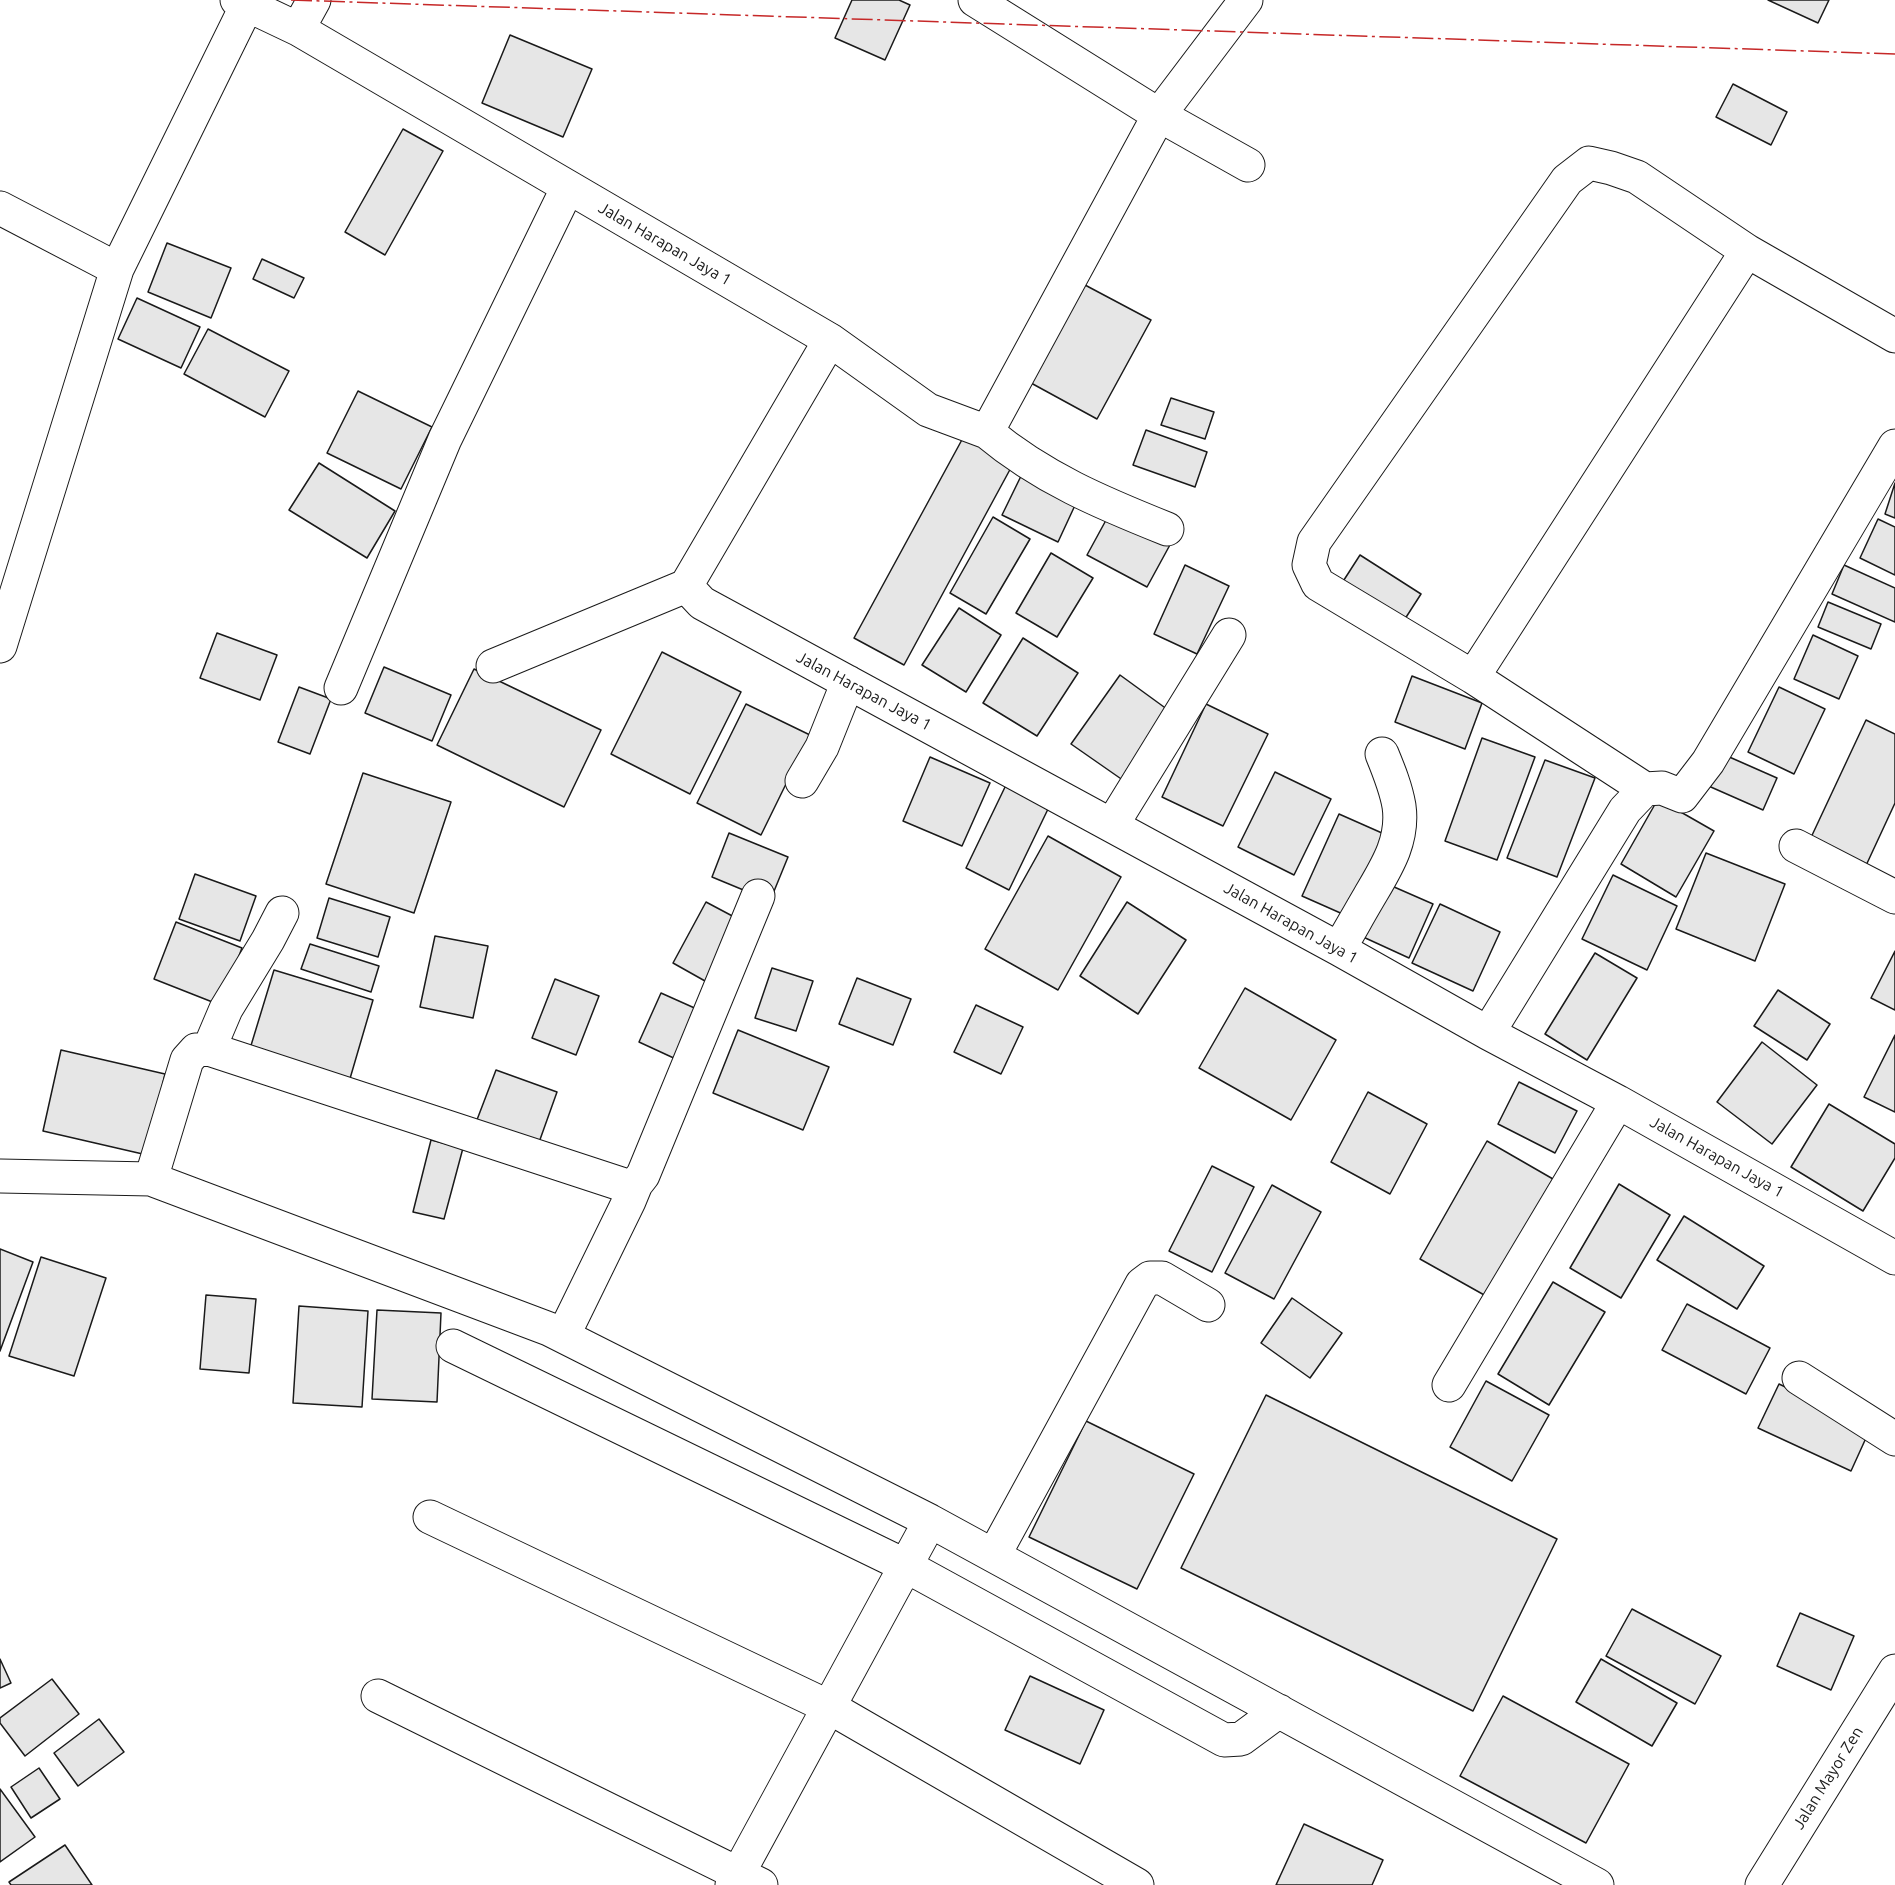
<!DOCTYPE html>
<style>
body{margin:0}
canvas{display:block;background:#fff}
</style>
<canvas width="1895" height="1885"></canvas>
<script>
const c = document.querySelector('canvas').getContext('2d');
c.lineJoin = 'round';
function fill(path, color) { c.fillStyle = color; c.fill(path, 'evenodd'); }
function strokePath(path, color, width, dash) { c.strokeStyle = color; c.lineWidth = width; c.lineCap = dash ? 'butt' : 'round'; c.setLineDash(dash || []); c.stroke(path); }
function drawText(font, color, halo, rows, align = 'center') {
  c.font = font + ' Ubuntu,sans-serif'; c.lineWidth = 4.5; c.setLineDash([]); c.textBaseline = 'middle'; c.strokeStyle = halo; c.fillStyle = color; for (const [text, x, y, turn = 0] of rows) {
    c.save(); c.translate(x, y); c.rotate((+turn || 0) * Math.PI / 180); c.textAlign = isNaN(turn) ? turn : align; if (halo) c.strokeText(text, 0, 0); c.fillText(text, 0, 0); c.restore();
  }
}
const building = new Path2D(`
 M852 0H899L910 5 885 60 835 38Z
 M1768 0H1829L1818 23Z
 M510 35 592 69 563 137 482 103Z
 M1733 84 1787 112 1771 145 1716 117Z
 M403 129 443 151 385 255 345 232Z
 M167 243 231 268 211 318 148 292Z
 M262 259 304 278 294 298 253 279Z
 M1085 285 1151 320 1097 419 1031 383Z
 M137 298 200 327 181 368 118 339Z
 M208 329 289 371 265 417 184 374Z
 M358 391 432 427 401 489 327 453Z
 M1171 398 1214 412 1205 439 1161 425Z
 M1146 430 1207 452 1195 487 1133 465Z
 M964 436 1013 464 904 665 854 638Z
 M319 463 395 511 367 558 289 510Z
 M1022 474 1077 501 1058 542 1002 515Z
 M1895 483V518L1885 514Z
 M1111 511 1171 543 1147 587 1087 555Z
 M993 517 1030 539 986 614 950 593Z
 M1878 519 1895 527V575L1860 558Z
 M1051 553 1093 578 1057 637 1016 613Z
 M1360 555 1421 594 1403 622 1342 583Z
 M1185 565 1229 586 1197 654 1154 634Z
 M1844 565 1895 588V622L1832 594Z
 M1828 602 1881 624 1871 649 1818 627Z
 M959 608 1001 635 966 692 922 665Z
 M217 633 277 655 260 700 200 678Z
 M1813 635 1858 656 1839 699 1794 679Z
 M1023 638 1078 673 1037 736 983 703Z
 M662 652 741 692 690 794 611 754Z
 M384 667 451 695 432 741 365 713Z
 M474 669 601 730 564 807 437 745Z
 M1120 675 1175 715 1127 783 1071 744Z
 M1412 676 1482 703 1465 749 1395 722Z
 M299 687 331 699 310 754 278 742Z
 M1779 687 1825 709 1794 774 1748 752Z
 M746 704 810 735 761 835 697 803Z
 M1206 704 1268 734 1223 826 1162 797Z
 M1866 720 1895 734V803L1863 872 1807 846Z
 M1482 738 1535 757 1497 860 1445 841Z
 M1718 752 1777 778 1763 810 1704 784Z
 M930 757 990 783 962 846 903 821Z
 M1545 760 1595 778 1557 877 1507 858Z
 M1275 772 1331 799 1294 875 1238 847Z
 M363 773 451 802 414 913 326 884Z
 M1006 785 1049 807 1009 890 966 868Z
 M1658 799 1714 831 1676 897 1621 864Z
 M1339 814 1391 837 1354 919 1302 896Z
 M729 833 788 857 770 901 712 877Z
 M1048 836 1121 877 1058 990 985 949Z
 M1706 853 1785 884 1755 961 1676 929Z
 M195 874 256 896 240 941 179 919Z
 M1613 875 1677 906 1647 970 1582 939Z
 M1385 883 1433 904 1409 958 1361 936Z
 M329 898 390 917 378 957 317 938Z
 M706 902 738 919 705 981 673 963Z
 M1127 902 1186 940 1138 1014 1080 976Z
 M1440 904 1500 932 1473 991 1412 963Z
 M176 922 242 948 220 1005 154 979Z
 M435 936 488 946 473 1018 420 1007Z
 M310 944 379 966 371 992 301 969Z
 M1895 951V1010L1871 998Z
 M1595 953 1637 978 1587 1060 1545 1034Z
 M772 968 813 981 796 1031 755 1018Z
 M274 970 373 1000 349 1082 249 1052Z
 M857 978 911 999 893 1045 839 1024Z
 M555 979 599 996 576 1055 532 1038Z
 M1245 988 1336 1040 1291 1120 1199 1068Z
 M1778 990 1830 1024 1807 1060 1754 1026Z
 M661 993 699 1010 678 1060 639 1042Z
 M976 1005 1023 1027 1001 1074 954 1052Z
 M738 1030 829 1067 803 1130 713 1093Z
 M1895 1035V1112L1864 1097Z
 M1762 1042 1817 1085 1772 1144 1717 1102Z
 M61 1050 165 1074 147 1155 43 1131Z
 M496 1070 557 1092 537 1148 475 1125Z
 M1519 1082 1577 1111 1555 1153 1498 1124Z
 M1368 1092 1427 1124 1390 1194 1331 1162Z
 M1829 1104 1895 1144V1158L1863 1211 1791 1167Z
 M431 1140 463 1148 444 1219 413 1212Z
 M1487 1141 1553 1179 1486 1296 1420 1259Z
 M1212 1166 1254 1187 1212 1272 1169 1251Z
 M1619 1184 1670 1215 1621 1298 1570 1268Z
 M1272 1185 1321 1212 1274 1299 1225 1273Z
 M1684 1216 1764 1266 1737 1309 1657 1260Z
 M0 1249 33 1262 0 1351Z
 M41 1257 106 1278 74 1376 9 1356Z
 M1553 1282 1605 1312 1549 1405 1498 1374Z
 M206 1295 256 1299 249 1373 200 1369Z
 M1292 1298 1342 1333 1310 1378 1261 1343Z
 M1687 1304 1770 1348 1746 1394 1662 1350Z
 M299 1306 368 1311 362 1407 293 1403Z
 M377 1310 441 1313 437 1402 372 1399Z
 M1486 1381 1549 1415 1512 1481 1450 1447Z
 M1779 1384 1871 1427 1851 1471 1758 1428Z
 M1266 1395 1557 1539 1473 1711 1181 1568Z
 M1086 1421 1194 1474 1137 1589 1029 1537Z
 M1632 1609 1721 1656 1695 1704 1606 1656Z
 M1800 1613 1854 1636 1831 1690 1777 1666Z
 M0 1659 11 1683 0 1688Z
 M1601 1659 1677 1703 1652 1746 1576 1702Z
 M1030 1676 1104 1710 1080 1764 1005 1730Z
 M52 1679 79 1714 25 1756 0 1723V1718Z
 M1503 1696 1629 1764 1586 1843 1460 1776Z
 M99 1719 124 1752 78 1786 54 1753Z
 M39 1768 60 1799 31 1818 11 1787Z
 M0 1789 35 1837 0 1862Z
 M1304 1824 1383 1860 1372 1885H1276Z
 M65 1845 92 1885H11L9 1882Z`);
fill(building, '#e6e6e6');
strokePath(building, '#1a1a1a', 1.5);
const minor = new Path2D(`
 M237 0 298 29 830 340 686 586 702 603 1339 949 1488 1033 1618 1102 1895 1258
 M975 0 1159 115 1248 165
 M298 29 314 0
 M0 208 117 269
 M830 340 928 410 987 432 1159 115 1246 0
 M987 432C1042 478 1102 503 1167 529
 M0 646 117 269 247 5
 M493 666 686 586
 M1473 677 1747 251
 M341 688 445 439 568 187
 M802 781 822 747 848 682
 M1645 789 1662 788 1682 796 1708 762 1895 446
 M1112 825 1229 635
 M1796 846 1895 897
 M1339 949C1349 932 1359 914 1369 897 1386 868 1404 841 1399 806 1396 788 1389 771 1382 754
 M1488 1033 1625 810 1645 789 1473 677 1318 584 1309 565 1314 542 1567 180 1589 163 1611 168 1637 177 1747 251 1895 336
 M209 1049 226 1009 268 940 282 913
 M0 1176 151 1179 549 1329 930 1521 1597 1885
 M151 1179 187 1060 196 1050 209 1049 627 1186 636 1184 643 1175 758 896
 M563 1336 629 1201 636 1184
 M453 1346 906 1566 1224 1740 1241 1739 1279 1711
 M1799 1378 1895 1439
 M1449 1385 1618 1102
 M430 1517 829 1707 1137 1885
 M994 1555 1142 1284 1150 1278H1162L1208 1305
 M378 1696 761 1885
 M732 1885 930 1521
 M1762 1885 1895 1671`);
strokePath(minor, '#1a1a1a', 35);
strokePath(minor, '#fff', 33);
strokePath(new Path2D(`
 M291 0 1895 54`), '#c62828', 1.5, [21, 4.5, 3, 4.5]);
drawText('16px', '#1a1a1a', '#fff', [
 ["Jalan Harapan Jaya 1",665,244,30],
 ["Jalan Harapan Jaya 1",864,691,28],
 ["Jalan Harapan Jaya 1",1291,923,29],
 ["Jalan Harapan Jaya 1",1717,1157,29],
 ["Jalan Mayor Zen",1828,1778,-58]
]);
</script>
